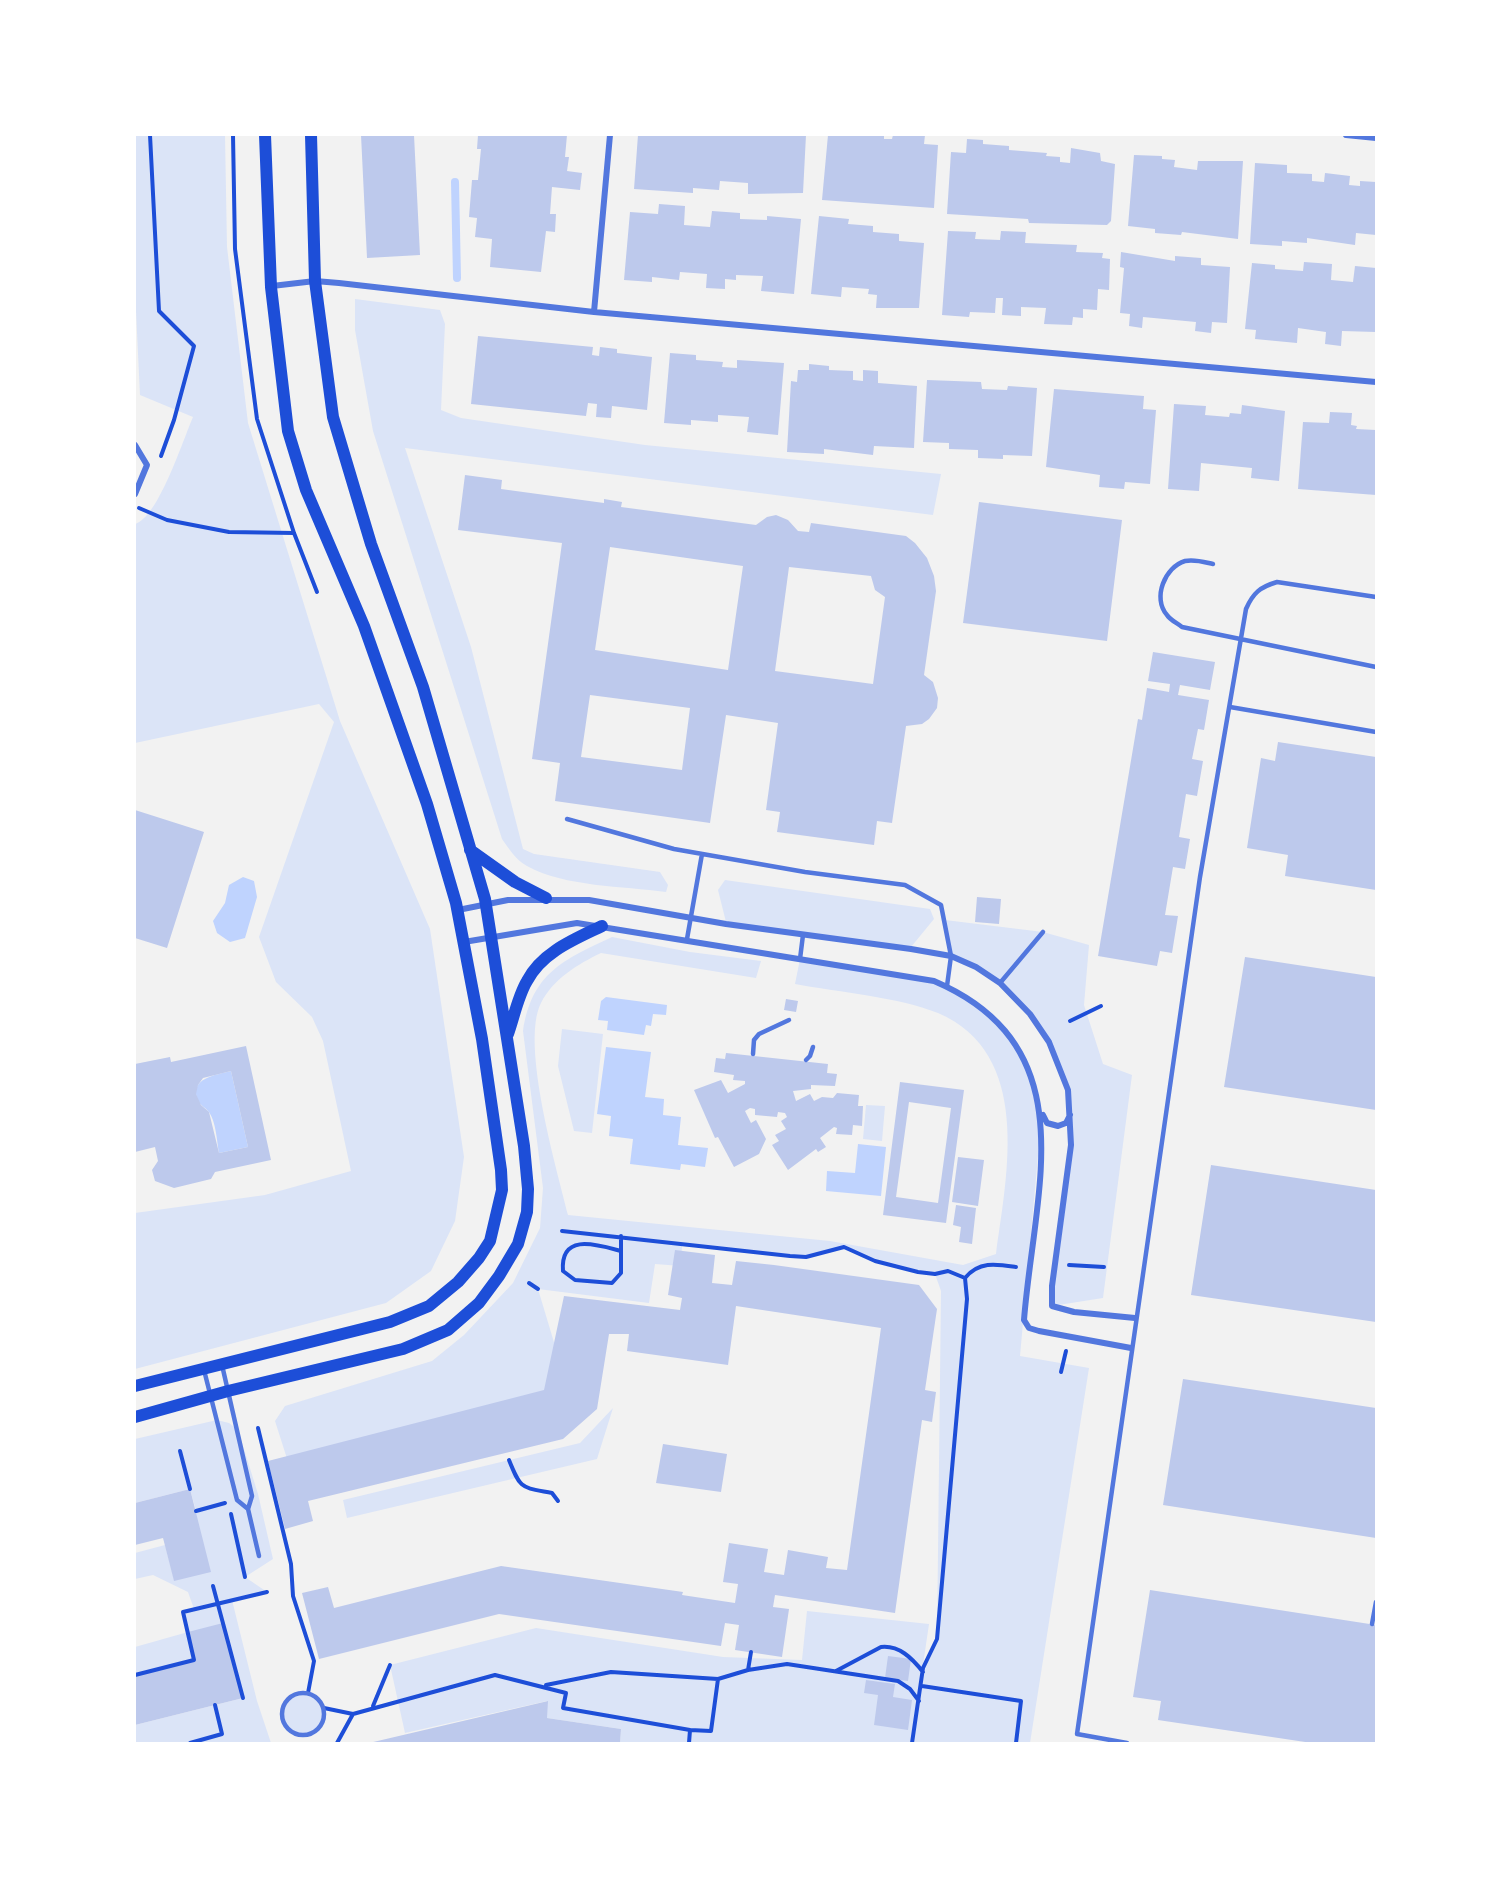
<!DOCTYPE html>
<style>
body{margin:0}
#map{position:relative;width:1511px;height:1878px;overflow:hidden;background:#f2f2f2;font-family:"Open Sans",sans-serif}
canvas{display:block}
.frame{position:absolute;inset:0;border:136px solid #fff;pointer-events:none}
</style>
<div id="map">
<canvas width="1511" height="1878"></canvas>
<div class="frame"></div>
</div>
<script>
const c = document.querySelector('canvas').getContext('2d');
c.lineJoin = 'round';
function fill(path, color) { c.fillStyle = color; c.fill(path, 'evenodd'); }
function strokePath(path, color, width, dash) { c.strokeStyle = color; c.lineWidth = width; c.lineCap = dash ? 'butt' : 'round'; c.setLineDash(dash || []); c.stroke(path); }
fill(new Path2D(`
 M135 135H225L227 247 248 423 340 721 430 929 464 1157 455 1221 431 1271 386 1303 135 1369V1213L265 1195 351 1171 323 1041 312 1017 276 982 259 937 334 722 319 704 135 743V524C158 518 183 440 193 417L140 395 135 290Z
 M355 299 440 310 445 324 441 410 461 418 645 445 941 474 933 515 405 448 471 647 523 849 534 854 660 872 668 885 666 892C623 886 565 887 527 866 516 860 509 849 502 839L373 431 355 330Z
 M725 880 930 909 934 919 911 947 726 922 718 890Z
 M945 920 1043 932 1089 945 1084 1005 1103 1064 1132 1075 1103 1298 1052 1306C1060 1237 1076 1163 1068 1093 1064 1060 1026 1002 999 983 985 972 967 965 951 956Z
 M612 937 690 952 761 961 756 978 601 953C578 964 553 979 541 1003 520 1044 557 1169 568 1215L830 1241 963 1265 996 1254C1007 1174 1033 1054 938 1013 898 997 838 992 795 984L800 959 934 981 957 991 1004 1029 1030 1075 1041 1122 1020 1356 1089 1368 1030 1743H620L621 1729 547 1718V1701L405 1733 390 1665 536 1628 723 1657 802 1660 807 1611 929 1624 923 1665 937 1638 941 1291 935 1274 875 1261 844 1247 806 1257 682 1246 681 1266 655 1264 649 1303 538 1289 571 1399 290 1468 275 1421 285 1406 432 1361 464 1335 513 1283 540 1228 543 1188 523 1031C532 973 563 960 612 937Z
 M562 1029 603 1034 592 1133 574 1131 558 1066Z
 M866 1105 885 1106 882 1141 863 1139Z
 M613 1408 597 1459 347 1518 343 1500 580 1443Z
 M217 1420 229 1423 238 1430 258 1494 273 1559 245 1577 267 1592 232 1600 257 1701 271 1743H135V1725L243 1698 194 1660 135 1675V1647L188 1632 183 1612 194 1609 188 1592 153 1575 135 1579V1553L165 1545 174 1579 196 1511 190 1489 135 1503V1439Z
 M282 1714a21 21 0 1 1 42 0a21 21 0 1 1-42 0Z`), '#dbe4f7');
fill(new Path2D(`
 M243 877 254 881 257 897 245 938 230 942 217 933 213 921 225 903 229 885Z
 M606 997 667 1005 666 1015 653 1014 651 1026 646 1025 644 1035 607 1030 608 1021 598 1020 601 1001Z
 M606 1047 651 1052 645 1097 664 1099 663 1115 681 1117 678 1145 708 1148 705 1167 681 1164 680 1170 630 1164 633 1139 609 1136 611 1116 597 1114Z
 M231 1071 248 1147 219 1153C217 1142 216 1120 208 1111 205 1107 201 1106 198 1101 188 1078 216 1075 231 1071Z
 M858 1144 886 1147 881 1196 826 1191 827 1171 855 1173Z`), '#bfd3fe');
strokePath(new Path2D(`
 M455 182 457 278`), '#bfd3fe', 8);
fill(new Path2D(`
 M361 135H414L420 255 367 258Z
 M478 135H567L565 157H569L567 171 582 173 580 190 552 187 550 214H556L555 232 546 231 541 272 490 267 492 239 475 237 477 218 469 217 472 180H478L481 149H477Z
 M638 135H806L803 193 748 194V183L720 181 719 190 693 188V193L634 189Z
 M828 135H884V139H892L893 135H925L924 144 938 145 934 208 822 200Z
 M967 139 983 140V144L1009 146V150L1047 153 1046 156 1060 157V162L1070 163 1071 148 1100 153 1101 161 1115 164 1111 221 1107 225 1029 223 1028 219 947 214 951 152 966 153Z
 M1134 155 1162 156V159L1175 160 1174 167 1197 170 1198 161H1243L1238 239 1182 232 1181 235 1155 233V229L1128 226Z
 M1255 163 1287 165V173L1312 174V181L1324 182 1325 173 1350 176 1349 185 1360 186V181L1376 182V235L1356 233 1355 245 1307 238V243L1282 241V246L1250 244Z
 M659 204 685 206 684 225 710 227 712 211 740 213V219L767 220V216L801 219 794 294 761 291 763 276 736 275V280L725 279V289L706 288 707 274 680 272 679 280 652 277V282L624 280 630 212 658 214Z
 M819 216 849 219 848 224 873 226V232L899 234V241L924 243 919 308H876L877 295 868 294 869 289 842 287 841 297 811 294Z
 M948 231 976 232 975 239 1000 240 1001 231 1026 232 1025 243 1077 245 1076 252 1103 253 1102 258 1110 259 1109 290 1098 289 1097 310 1083 309V318L1073 317 1072 325 1044 324 1046 308 1021 307V316L1002 315 1003 298H996L995 313 970 312 969 317 942 315Z
 M1121 252 1175 261V256L1201 258V265L1230 267 1227 323 1212 322 1211 333 1195 331 1196 322 1143 317 1142 328 1129 326 1130 314 1120 313 1124 268 1120 267Z
 M1304 262 1332 264 1331 280 1353 282 1355 266 1376 268V332L1342 331 1341 346 1325 344 1326 332 1298 328 1297 343 1255 339 1256 330 1245 329 1252 263 1275 265V269L1303 271Z
 M478 336 593 347 592 355 599 356 600 347 617 349V353L652 357 647 410 612 406 611 418 596 417 597 404 588 403 586 416 471 404Z
 M670 353 696 355V360L723 362 722 367 737 368V360L784 363 778 435 747 432 749 417 718 415V422L691 420V425L664 423Z
 M809 364 829 366V370L853 371V380L863 381V370L878 371V383L917 386 914 448 874 446 873 455 824 449V454L787 452 791 381 797 382 798 370H809Z
 M927 380 981 382 982 389 1007 390 1008 386 1037 388 1032 456 1003 455V459L978 458V450L949 449V443L923 442Z
 M1054 389 1144 396 1143 409 1156 410 1150 484 1125 482 1124 489 1099 487 1100 475 1046 467Z
 M1174 404 1206 406 1205 415 1229 417 1230 413 1241 414 1242 405 1285 411 1279 481 1251 478 1252 468 1201 463 1199 491 1168 489Z
 M1330 412 1352 413 1351 425 1357 426 1356 429 1376 430V495L1298 489 1303 422 1329 423Z
 M465 475 502 480 501 489 604 503V499L622 502 621 507 756 525 767 517 776 515 788 520 798 531 809 532 811 523 906 536 915 543 927 558 934 576 936 591 924 675 933 682 938 698 937 708 929 719 922 724 906 726 892 823 877 821 874 845 777 832 780 812 766 810 778 723 726 715 710 823 555 801 560 763 532 759 562 543 458 530ZM610 547 743 566 728 670 595 650ZM789 567 871 576 875 590 885 597 873 684 775 671ZM590 695 690 708 682 770 581 757Z
 M979 502 1122 520 1107 641 963 623Z
 M1153 652 1215 662 1210 690 1180 685 1178 695 1209 700 1204 730 1198 729 1192 759 1203 761 1197 796 1186 794 1179 837 1190 839 1185 869 1173 867 1165 915 1178 916 1172 953 1160 951 1157 966 1098 956 1138 719 1142 720 1147 688 1169 692 1170 684 1148 681Z
 M1278 742 1376 757V890L1285 876 1288 855 1247 848 1261 758 1275 761Z
 M135 810 204 832 167 948 135 938Z
 M977 897 1001 899 999 924 975 922Z
 M1245 957 1376 977V1110L1224 1087Z
 M786 999 798 1001 796 1012 784 1010Z
 M246 1046 271 1160 215 1172 211 1179 174 1188 155 1181 152 1170 158 1161 155 1147 135 1152V1064L170 1057 171 1062ZM231 1071 248 1147 219 1153 209 1112 201 1105 196 1094 198 1085 203 1078Z
 M726 1053 828 1064 827 1073 837 1074 835 1086 811 1085V1089L793 1091 796 1101 810 1094 814 1101 822 1097 833 1098 837 1093 859 1095 858 1106H863L862 1126 853 1125 852 1135 836 1134 837 1128 834 1127 820 1138 826 1147 818 1152 816 1149 788 1170 772 1145 779 1141 775 1135 786 1129 781 1121 787 1117 785 1113 778 1112 777 1117 755 1115V1109L750 1108 745 1111 751 1123 756 1120 766 1139 759 1154 734 1167 718 1137 715 1138 694 1090 721 1080 728 1093 745 1084V1081L733 1080 734 1075 714 1072 716 1058 725 1059Z
 M900 1082 964 1090 946 1223 883 1215ZM909 1102 951 1108 938 1203 896 1197Z
 M958 1157 984 1160 978 1206 952 1202Z
 M1211 1165 1376 1190V1322L1191 1295Z
 M956 1205 976 1208 972 1244 959 1242 961 1227 953 1225Z
 M675 1250 715 1255 712 1283 732 1285 736 1261 774 1265 919 1285 937 1309 925 1390 936 1392 932 1422 922 1420 895 1613 775 1595 773 1607 789 1609 782 1657 735 1650 739 1625 725 1623 721 1646 499 1614 319 1659 302 1593 328 1587 334 1608 501 1566 683 1592 682 1595 735 1603 738 1584 723 1582 729 1543 768 1549 764 1572 784 1575 788 1550 828 1557 826 1568 847 1570 881 1328 736 1306 728 1365 627 1351 629 1334H609L597 1409 563 1439 308 1501 313 1521 285 1529 268 1461 544 1390 564 1296 680 1310 682 1298 668 1295Z
 M1183 1379 1376 1408V1538L1163 1505Z
 M663 1444 727 1454 721 1492 656 1483Z
 M190 1489 211 1572 174 1581 163 1538 135 1545V1503Z
 M1150 1590 1376 1625V1743H1312L1158 1720 1161 1701 1133 1697Z
 M223 1623 243 1698 135 1725V1675L194 1660 188 1632Z
 M888 1656 911 1659 908 1681 885 1678Z
 M866 1680 895 1684 893 1697 912 1700 908 1730 874 1725 878 1695 864 1693Z
 M548 1701 547 1718 621 1729 620 1743H369Z`), '#bdc9ec');
strokePath(new Path2D(`
 M150 135 159 311 194 346 174 420 161 456
 M233 135 235 249 257 419 294 533 317 592
 M139 508 167 520 229 532 294 533
 M1070 1021 1101 1006
 M562 1231 790 1256 806 1257 844 1247 875 1261 918 1272 935 1274 948 1271 965 1278 967 1299 937 1639 923 1668 912 1743
 M621 1251C598 1245 560 1232 563 1271L575 1280 612 1283 621 1273V1236
 M1069 1265 1104 1267
 M965 1278C979 1261 996 1264 1016 1267
 M529 1283 538 1289
 M1061 1372 1066 1351
 M258 1428 291 1564 293 1596 314 1661 308 1693
 M180 1451 190 1489
 M509 1460C521 1490 521 1487 552 1493L558 1501
 M196 1511 225 1503
 M231 1514 245 1577
 M213 1586 243 1698
 M748 1670 787 1664 898 1681 910 1689 919 1701
 M836 1671 881 1647C899 1645 912 1658 923 1672
 M135 1675 194 1660 183 1612 267 1592
 M546 1685 611 1672 718 1679
 M922 1686 1021 1701 1016 1743
 M373 1706 390 1665
 M324 1708 353 1714 495 1675 566 1693 563 1708 690 1730 689 1743
 M690 1730 711 1731 718 1679 748 1670 751 1652
 M190 1743 222 1734 215 1705
 M337 1743 353 1714`), '#1d4ed8', 4);
strokePath(new Path2D(`
 M1213 564C1204 562 1195 559 1185 561 1165 567 1152 598 1167 615 1170 620 1177 623 1182 627L1376 667
 M1230 707 1376 732
 M567 819 674 849 805 872 905 885 941 905 951 956 947 986
 M687 939 702 854
 M800 959 803 935
 M1000 983 1043 932
 M753 1054 754 1040 759 1034 789 1020
 M806 1060 810 1056 813 1047
 M222 1365 252 1496 248 1509 259 1556
 M204 1370 237 1500 248 1509
 M1372 1624 1376 1602
 M282 1714a21 21 0 1 1 42 0a21 21 0 1 1-42 0Z
 M1127 1743 1077 1734 1200 877 1246 609C1253 593 1260 587 1277 582L1376 597`), '#5277de', 4.5);
strokePath(new Path2D(`
 M1346 135 1376 138
 M272 286 315 281 339 283 594 312 1376 382
 M594 312 610 135
 M135 445 147 465 135 494
 M458 910 508 900H589L726 924 911 949 951 956 976 967 1000 983 1030 1014 1049 1042 1068 1090 1071 1145 1052 1286V1306L1074 1312 1135 1318
 M464 942 577 923 934 981C1088 1047 1034 1190 1024 1320L1029 1328 1039 1331 1131 1348
 M1043 1115 1047 1123 1058 1126 1066 1123 1070 1115`), '#5277de', 6);
strokePath(new Path2D(`
 M470 850 515 882 546 898
 M508 1034C514 1017 518 996 527 981 542 952 575 939 602 926
 M135 1386 390 1322 429 1306 458 1282 479 1258 490 1241 502 1190 501 1170 482 1039 456 903 427 804 364 626 306 490 288 431 271 287 265 135
 M135 1417 228 1391 403 1349 448 1330 479 1303 499 1276 518 1244 527 1212 528 1189 524 1146 485 899 423 687 371 544 333 417 315 281 311 135`), '#1d4ed8', 12);
</script>
